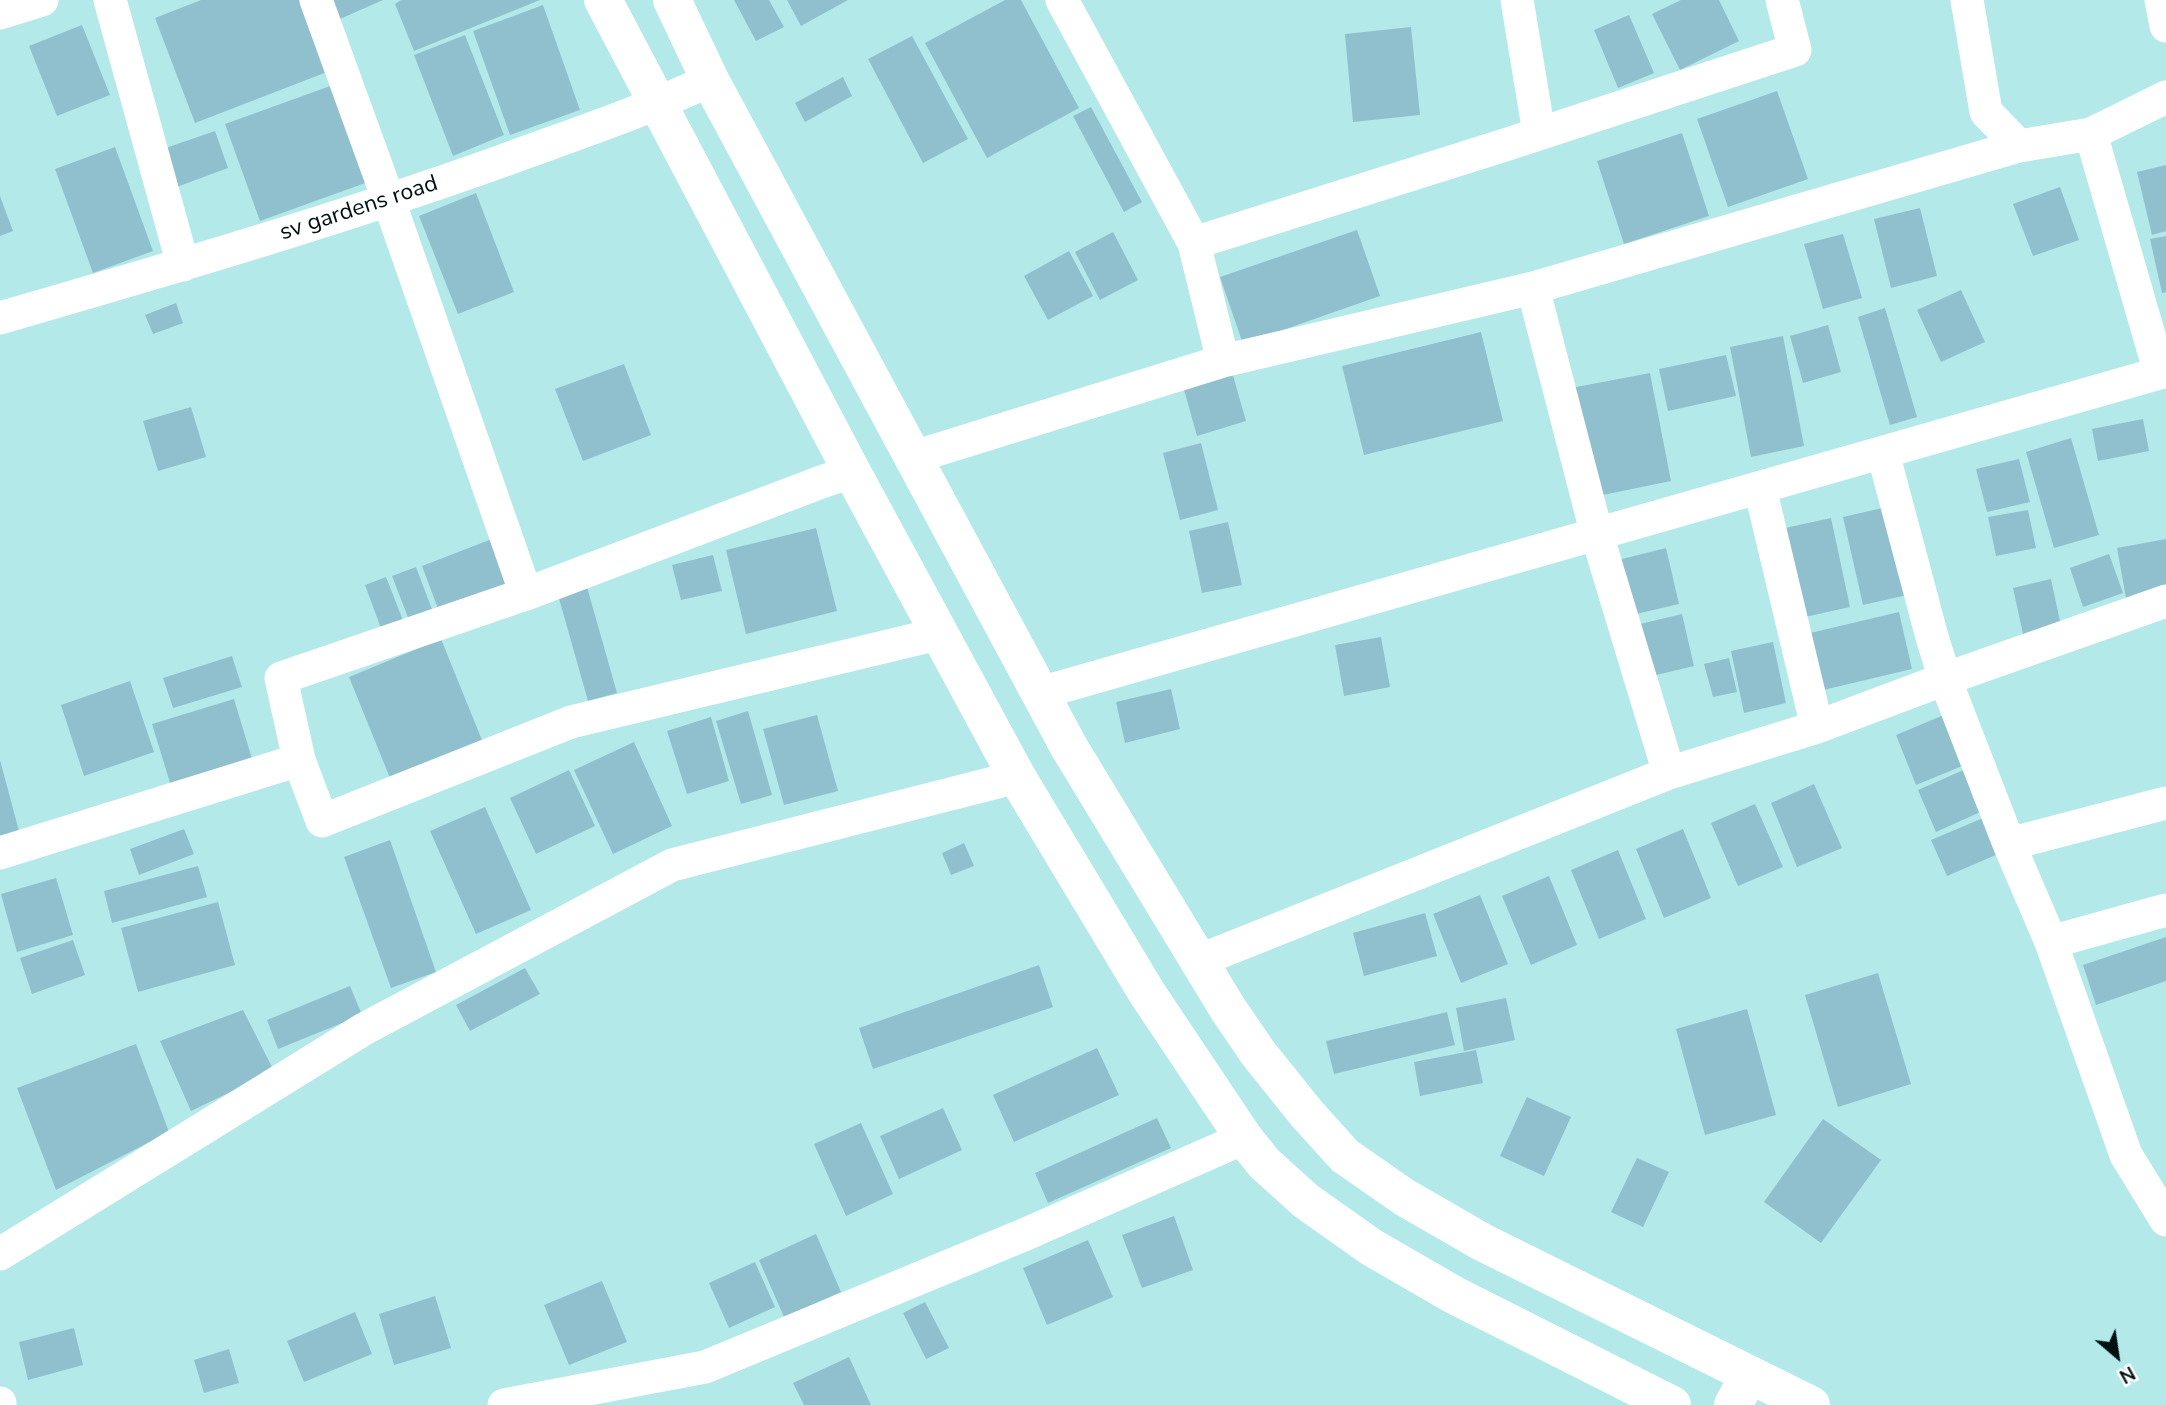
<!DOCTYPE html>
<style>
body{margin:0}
#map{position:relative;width:2166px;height:1405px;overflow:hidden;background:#b4e9ea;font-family:"Nunito Sans",sans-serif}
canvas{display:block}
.north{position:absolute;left:2082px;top:1321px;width:70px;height:70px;-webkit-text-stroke:5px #fff;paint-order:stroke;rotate:151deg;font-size:19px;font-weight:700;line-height:28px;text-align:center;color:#000f0f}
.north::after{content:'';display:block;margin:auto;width:24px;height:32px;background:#000f0f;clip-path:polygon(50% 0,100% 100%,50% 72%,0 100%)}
</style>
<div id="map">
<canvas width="2166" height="1405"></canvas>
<div class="north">N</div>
</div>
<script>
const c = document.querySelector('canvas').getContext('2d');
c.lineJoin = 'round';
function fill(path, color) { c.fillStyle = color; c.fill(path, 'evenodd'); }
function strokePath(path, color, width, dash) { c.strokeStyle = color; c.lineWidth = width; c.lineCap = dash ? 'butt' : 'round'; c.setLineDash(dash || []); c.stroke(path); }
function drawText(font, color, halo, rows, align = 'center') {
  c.font = font + ' "Nunito Sans",sans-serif'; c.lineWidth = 5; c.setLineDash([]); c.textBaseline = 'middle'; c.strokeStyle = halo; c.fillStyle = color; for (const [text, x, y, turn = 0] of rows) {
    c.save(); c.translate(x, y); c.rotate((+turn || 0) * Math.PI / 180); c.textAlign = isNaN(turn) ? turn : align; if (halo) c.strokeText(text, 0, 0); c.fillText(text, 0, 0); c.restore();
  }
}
fill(new Path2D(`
 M201 0H299L327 72 195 123 155 18Z
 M332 0H383L340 19Z
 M401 0H540L414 51 395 4Z
 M734 0H769L784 27 756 41Z
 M787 0H848L801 26Z
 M1005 0H1021L1079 108 987 158 925 43Z
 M1681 0H1719L1739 41 1680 70 1652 14Z
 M543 5 580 110 510 135 473 31Z
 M1629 15 1654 73 1618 88 1594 30Z
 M82 25 110 95 57 116 29 46Z
 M1411 27 1420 115 1353 122 1345 34Z
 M465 35 504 135 453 156 414 55Z
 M912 36 968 139 923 163 868 59Z
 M843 77 852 96 805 122 795 103Z
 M333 85 368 182 260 221 225 124Z
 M1777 91 1808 179 1728 207 1697 119Z
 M1091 107 1142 202 1124 212 1073 116Z
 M215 131 228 168 174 188 160 150Z
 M1682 133 1709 216 1624 244 1597 161Z
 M115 147 153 251 93 273 55 169Z
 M2166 165V231L2152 235 2137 172Z
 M2060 187 2079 240 2033 256 2013 204Z
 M476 193 514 292 458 314 419 216Z
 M0 196 13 231 0 236Z
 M1920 208 1937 276 1891 288 1874 219Z
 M1357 230 1380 296 1243 344 1220 277Z
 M1113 232 1138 280 1100 300 1075 252Z
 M1843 234 1862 298 1823 309 1804 244Z
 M2166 236V292L2162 293 2150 239Z
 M1069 251 1093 296 1048 320 1024 276Z
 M1961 290 1985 342 1941 362 1917 310Z
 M176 303 183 323 153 334 145 315Z
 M1885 308 1917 417 1890 425 1858 317Z
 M1828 325 1841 372 1803 383 1790 336Z
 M1481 332 1503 421 1364 455 1342 366Z
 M1783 336 1804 446 1751 457 1730 347Z
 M1726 355 1736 396 1668 411 1659 369Z
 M624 364 651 435 583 461 555 389Z
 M1232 372 1246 421 1197 436 1183 386Z
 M1650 373 1671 481 1593 497 1571 388Z
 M191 407 206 457 158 471 143 421Z
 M2143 419 2149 451 2098 461 2092 429Z
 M2071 438 2099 535 2054 548 2026 452Z
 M1201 443 1218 510 1180 520 1163 453Z
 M2019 459 2030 502 1987 512 1976 469Z
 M1887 507 1907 595 1863 605 1843 517Z
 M2028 510 2036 548 1996 556 1988 517Z
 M1831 518 1850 607 1805 617 1785 528Z
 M1228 522 1242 585 1202 593 1189 531Z
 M816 528 837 611 746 634 726 550Z
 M492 539 510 586 440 614 422 566Z
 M2166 539V590L2126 598 2117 548Z
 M1666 548 1679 604 1632 615 1618 560Z
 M2109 554 2123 593 2083 607 2070 568Z
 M713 555 722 591 681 600 672 565Z
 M416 567 433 612 409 620 392 576Z
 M386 577 404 623 382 631 365 585Z
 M2051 579 2061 626 2023 634 2013 588Z
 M587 587 617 693 588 701 558 595Z
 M1899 612 1912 669 1819 691 1806 634Z
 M1682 614 1694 666 1652 676 1640 624Z
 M1381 637 1390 687 1344 696 1335 645Z
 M441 639 484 745 392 783 349 677Z
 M1773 642 1786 703 1744 713 1731 651Z
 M232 656 242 687 173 708 163 678Z
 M1729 658 1737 692 1713 697 1704 664Z
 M130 681 154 752 84 776 61 705Z
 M1171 689 1180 729 1125 743 1116 702Z
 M234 699 253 762 171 786 152 724Z
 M748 711 772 795 741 804 716 721Z
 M1951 712 1972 762 1916 785 1896 735Z
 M817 715 838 791 784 805 763 729Z
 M711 717 729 781 687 794 667 731Z
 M634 742 672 826 613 854 574 770Z
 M0 760 19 831 0 836Z
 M1968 768 1987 809 1936 832 1918 790Z
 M569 770 595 826 536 854 510 798Z
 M1814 784 1842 848 1797 867 1771 803Z
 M1755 804 1783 867 1738 886 1711 823Z
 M485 807 531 910 476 934 430 831Z
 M1983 818 1998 854 1947 876 1931 840Z
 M184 829 194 854 139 875 130 849Z
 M1683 829 1711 898 1664 918 1636 849Z
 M390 840 436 972 391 988 344 857Z
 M964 843 974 866 951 875 942 853Z
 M1618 850 1646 919 1599 939 1571 870Z
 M198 866 207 897 112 923 104 891Z
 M1549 876 1577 945 1531 965 1502 896Z
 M56 878 73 935 17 952 1 894Z
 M1480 895 1508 964 1461 983 1433 914Z
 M218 902 235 965 138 992 121 928Z
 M1425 913 1437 956 1364 976 1353 933Z
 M2166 937V981L2096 1005 2083 965Z
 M73 940 85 975 32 994 20 958Z
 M1039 965 1053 1007 873 1069 859 1028Z
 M525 968 540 994 470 1031 456 1005Z
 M1878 973 1911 1084 1838 1107 1805 995Z
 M350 986 362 1015 278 1049 267 1020Z
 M1506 998 1515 1040 1464 1051 1456 1008Z
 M1747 1009 1776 1115 1705 1135 1676 1029Z
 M243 1010 274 1071 191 1111 160 1041Z
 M1447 1012 1455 1045 1334 1074 1326 1041Z
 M136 1044 169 1132 56 1190 17 1088Z
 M1097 1048 1119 1095 1014 1142 993 1095Z
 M1476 1050 1483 1083 1420 1096 1414 1062Z
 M1527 1097 1571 1117 1544 1176 1500 1156Z
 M943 1108 962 1150 899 1179 880 1136Z
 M1157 1118 1171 1148 1048 1203 1035 1173Z
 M1823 1119 1881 1160 1821 1243 1764 1202Z
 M861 1123 893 1194 846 1216 814 1144Z
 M1637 1158 1669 1172 1643 1227 1611 1212Z
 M1174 1216 1193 1270 1142 1288 1122 1235Z
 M816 1234 841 1292 784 1317 759 1260Z
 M1088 1240 1113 1297 1047 1325 1023 1268Z
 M755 1262 775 1307 729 1328 709 1283Z
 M602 1281 627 1342 569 1365 544 1305Z
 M435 1296 451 1348 394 1365 379 1314Z
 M925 1302 949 1348 926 1359 903 1313Z
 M355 1312 372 1354 304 1382 287 1341Z
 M74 1328 83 1365 28 1380 19 1342Z
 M229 1349 239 1383 204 1393 194 1360Z
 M849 1357 871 1405H804L793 1383Z`), '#90c0ce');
strokePath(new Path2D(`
 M110 0 183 265
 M316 0 389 201 526 594
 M1062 0 1194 243 1223 361
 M1517 0 1539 133
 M2161 0 2166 26
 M0 13 42 0
 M2091 134 2166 97
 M1194 243 1508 144 1795 50 1782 0
 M1533 288 1597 535 1669 773
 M0 318C169 269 337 220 502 161 572 135 643 112 710 80
 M1883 453 1932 637 1945 679 2009 844 2051 942 2126 1155 2166 1220
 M914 457 1223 361 1533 288 2019 146
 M852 472 824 481 526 594 281 678 299 760 322 821 571 722 938 634
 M1760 488 1817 727
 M1040 693 2160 373 2091 134 2019 146 1986 112 1967 0
 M2009 844 2166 803
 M0 853 299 760
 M2051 942 2166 910
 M1198 961 1669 773 1817 727 1945 679 2166 601
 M0 1254 364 1029 672 865 1017 777
 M0 1403V1405
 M504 1405 705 1367 1026 1234 1244 1138`), '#fff', 33);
strokePath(new Path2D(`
 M603 0 852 472 1017 777 1147 993 1244 1138 1264 1163 1306 1201 1371 1247 1454 1295 1672 1405
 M672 0 710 80 1069 747 1228 1009 1258 1053 1307 1114 1345 1156 1404 1197 1482 1242 1811 1405
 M1733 1405 1749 1376`), '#fff', 38);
drawText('23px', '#000f0f', '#fff', [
 ["sv gardens road",359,209,-18]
]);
</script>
